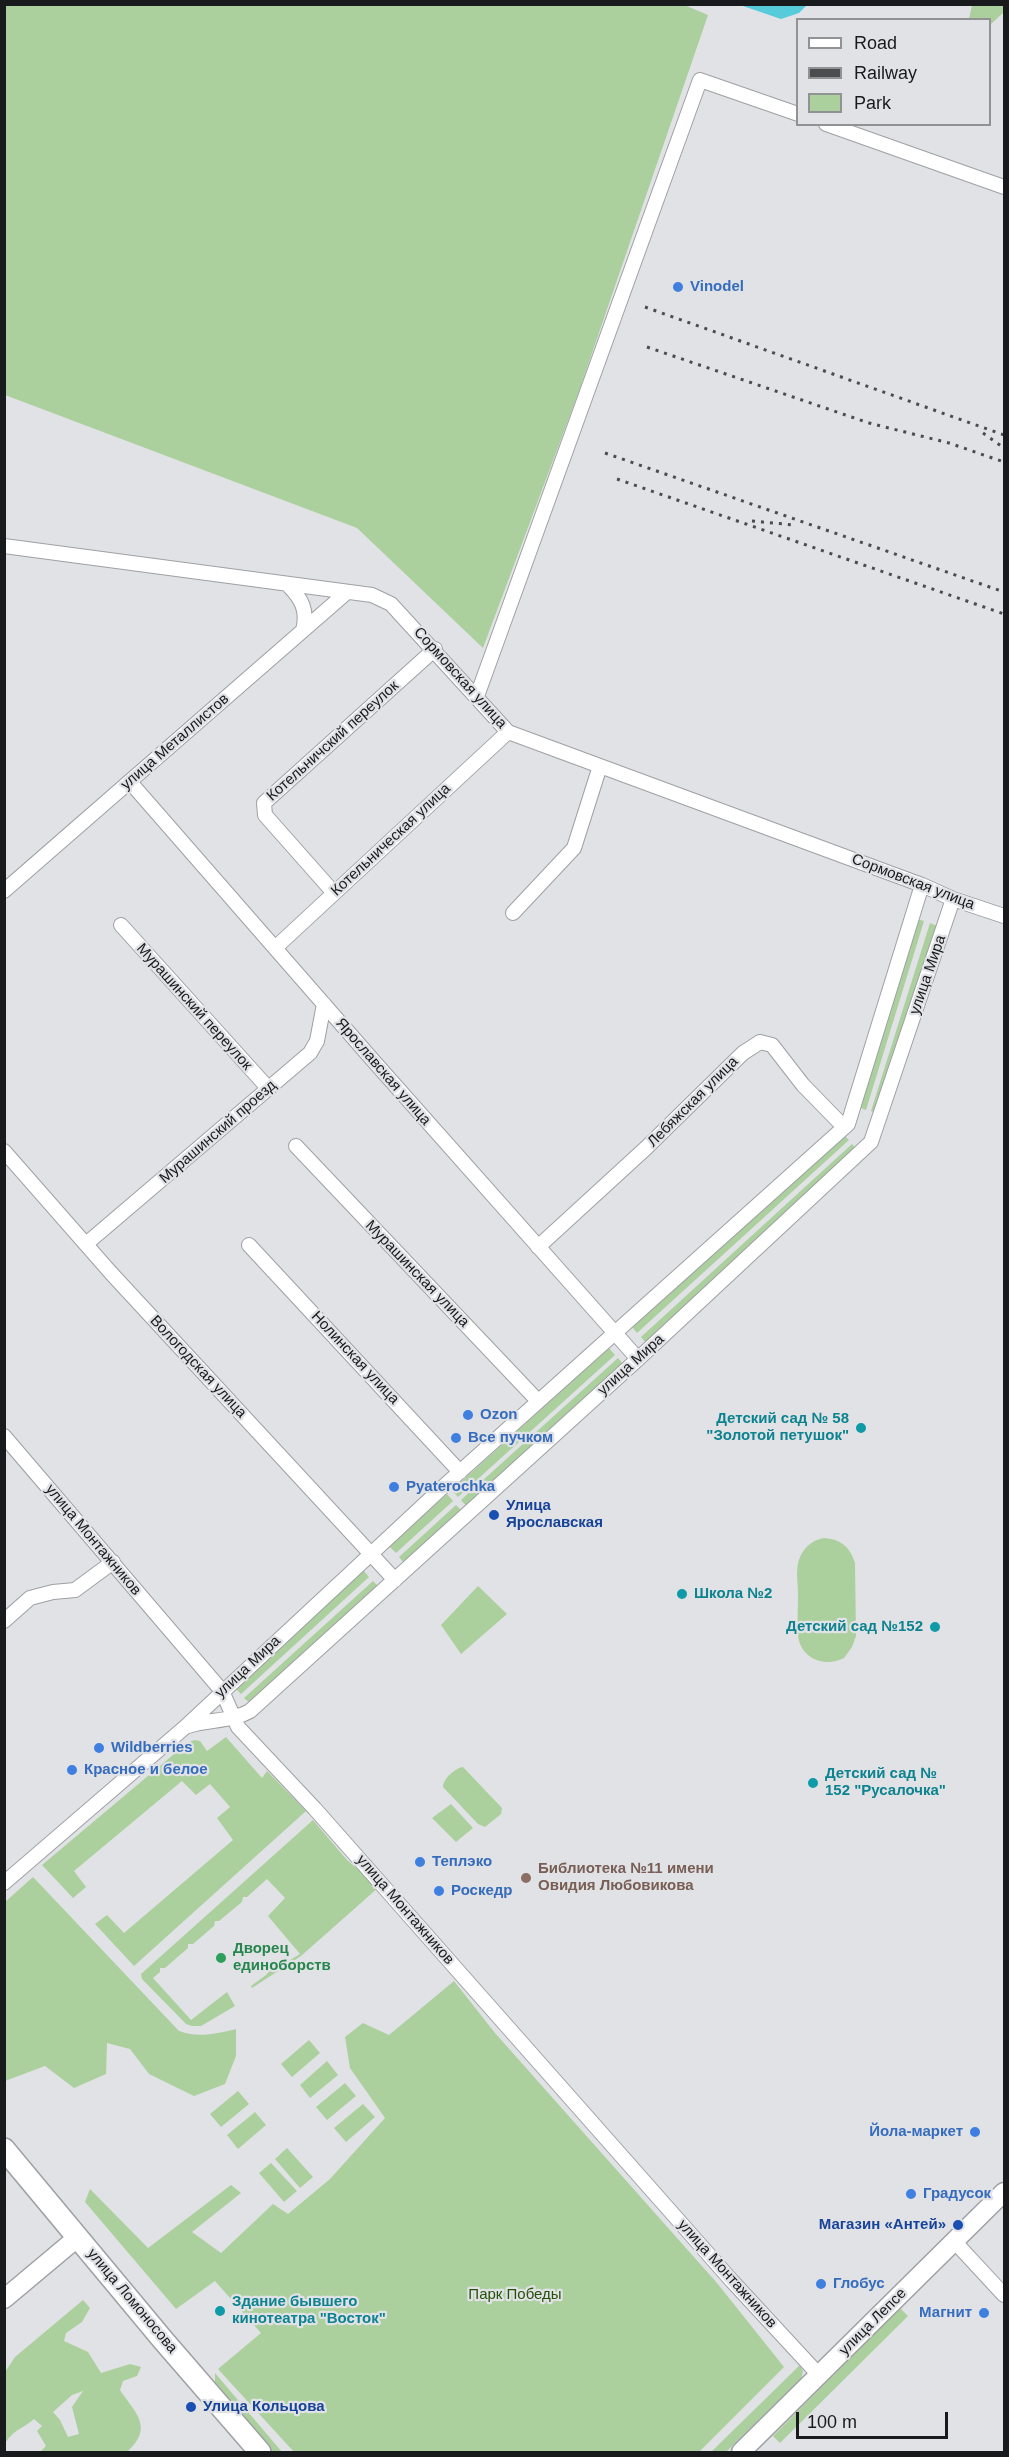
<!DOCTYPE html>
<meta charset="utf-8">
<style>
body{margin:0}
#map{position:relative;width:1009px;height:2457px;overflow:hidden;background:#e0e2e5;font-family:Helvetica,sans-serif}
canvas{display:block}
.frame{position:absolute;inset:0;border:6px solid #191a1b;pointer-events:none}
.legend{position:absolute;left:796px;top:18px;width:195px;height:108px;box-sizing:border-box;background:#e0e2e5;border:2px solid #909294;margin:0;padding:8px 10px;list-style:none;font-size:18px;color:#191a1b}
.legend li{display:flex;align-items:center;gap:12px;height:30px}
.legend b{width:30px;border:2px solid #909294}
.scale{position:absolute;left:796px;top:2412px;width:152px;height:27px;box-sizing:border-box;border:3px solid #191a1b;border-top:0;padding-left:8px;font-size:18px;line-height:21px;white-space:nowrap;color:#191a1b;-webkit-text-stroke:4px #e0e2e5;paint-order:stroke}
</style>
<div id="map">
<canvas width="1009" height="2457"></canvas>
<div class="frame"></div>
<ul class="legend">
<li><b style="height:8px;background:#fff"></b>Road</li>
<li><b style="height:8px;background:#4b4c4e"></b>Railway</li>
<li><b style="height:16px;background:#abd09d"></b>Park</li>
</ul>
<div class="scale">100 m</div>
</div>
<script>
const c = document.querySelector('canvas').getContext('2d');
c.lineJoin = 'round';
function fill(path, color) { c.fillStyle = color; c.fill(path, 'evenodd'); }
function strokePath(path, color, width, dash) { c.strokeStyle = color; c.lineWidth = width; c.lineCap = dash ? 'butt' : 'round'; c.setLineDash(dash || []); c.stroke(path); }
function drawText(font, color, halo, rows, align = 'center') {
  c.font = font + ' Helvetica,sans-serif'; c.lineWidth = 4.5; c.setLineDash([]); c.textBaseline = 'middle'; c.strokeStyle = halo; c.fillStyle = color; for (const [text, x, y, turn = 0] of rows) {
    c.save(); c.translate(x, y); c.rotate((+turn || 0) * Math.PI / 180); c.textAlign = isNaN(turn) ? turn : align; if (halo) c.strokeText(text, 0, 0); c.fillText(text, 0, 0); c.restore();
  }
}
fill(new Path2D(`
 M682 4 708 15 579 391 483 648 357 528 5 395V5Z
 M972 5H1004V12L990 25V20L969 19Z
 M917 919 924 921 866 1110 858 1107Z
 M930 923 937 926 878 1114 871 1111Z
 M844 1135 849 1140 637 1333 632 1327Z
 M852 1144 857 1149 647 1344 641 1337Z
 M609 1348 615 1355 458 1497 452 1490Z
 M618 1358 624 1365 467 1507 461 1500Z
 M447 1494 453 1501 396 1553 389 1546Z
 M456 1505 462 1511 405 1564 399 1557Z
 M824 1538C841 1539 850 1547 855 1563L856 1636 852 1647 844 1658C825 1668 801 1659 798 1636 797 1623 798 1608 798 1594 798 1583 795 1568 800 1557 805 1546 813 1540 824 1538Z
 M363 1570 369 1577 241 1694 236 1689 251 1676 249 1673Z
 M373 1581 379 1587 251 1704 244 1698Z
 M478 1586 507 1614 461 1654 441 1625Z
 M226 1737 262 1778 267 1771 306 1811 134 1966 95 1924 107 1915 124 1933 233 1840 217 1818 230 1807 210 1784 196 1795 182 1781 74 1871 86 1887 73 1898 42 1865 186 1744 194 1740 200 1741 207 1751Z
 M463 1767 502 1808 501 1814 485 1827 478 1824 443 1787C443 1779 455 1768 463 1767Z
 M451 1804 473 1828 456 1842 432 1818Z
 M313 1820 347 1860 379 1887 301 1956 252 1988 251 1986 266 1975 273 1966 282 1965 300 1954 268 1916 285 1898 267 1879 247 1897H243L242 1902 219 1921H215L214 1926 193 1944H188V1948L165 1968H160V1972L153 1978 191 2020 227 1992 235 2006 201 2026H192L186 2024 142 1979 141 1974Z
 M33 1877 179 2031C199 2038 215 2034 236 2029V2056L225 2084 194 2096 149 2074 130 2049 107 2043 106 2074 74 2088 45 2066 5 2081V1902Z
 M454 1981 495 2033 717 2283 784 2367 699 2452H294L218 2369 261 2333 215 2281 176 2309 85 2202 90 2189 148 2248 231 2185 241 2193 192 2232 221 2253 273 2204 288 2214 330 2179 385 2118 350 2068 345 2037 363 2023 389 2035Z
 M309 2040 320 2053 292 2077 281 2064Z
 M327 2061 338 2075 310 2098 300 2085Z
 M345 2083 356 2096 327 2120 316 2107Z
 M238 2091 249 2104 221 2127 210 2114Z
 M363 2104 375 2117 346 2142 334 2128Z
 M255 2112 266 2125 238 2149 227 2135Z
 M287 2148 313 2177 300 2188 275 2159Z
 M271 2163 297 2191 284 2202 259 2173Z
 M83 2300 90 2308 82 2322 66 2333 64 2341 88 2352 101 2373 130 2364 141 2367 137 2376 123 2381 120 2390C136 2414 154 2427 127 2452H40L46 2446 37 2431 42 2426 34 2419C21 2430 16 2428 5 2443V2372L15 2357ZM83 2391 72 2407 79 2434 68 2437 60 2420 53 2412 72 2395Z
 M900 2308 908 2316 903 2321 780 2443 773 2436Z
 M800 2365 803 2371 801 2379 726 2452H711Z
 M215 2373 282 2452H272L215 2387Z`), '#abd09d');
fill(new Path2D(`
 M740 5 807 4V5L799 13 781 19Z`), '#56cbd9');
const minor = new Path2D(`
 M826 124 1004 187
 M4 546 372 595 391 604 508 732 922 885 953 899 1004 916
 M288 585C302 599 308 611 303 630
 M477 696 700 80 798 114
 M130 782 370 1057 638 1359
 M4 891 346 593
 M334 893 265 815 264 803 435 649
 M513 913 574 848 600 766
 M121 925 268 1088
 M275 948 508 732
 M296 1146 538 1401
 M4 1151 111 1273 395 1580
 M86 1244 310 1053 317 1041 324 1004
 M249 1245 460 1472
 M538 1247 646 1148 743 1053 760 1042 772 1045 803 1085 844 1127
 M4 1436 222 1691 238 1727 315 1809 732 2281 819 2375
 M4 1621 30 1598 53 1592 75 1590 113 1562
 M188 1726C209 1719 231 1722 250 1711L638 1359 871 1142 953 899
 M4 1883 184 1728 444 1486 848 1124 922 885
 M954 2241 1004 2295`);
const major = new Path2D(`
 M4 2299 78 2237
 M741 2452 1004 2192`);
const highway = new Path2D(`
 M4 2149 163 2340 260 2452`);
strokePath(minor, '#9fa0a4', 16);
strokePath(major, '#9fa0a4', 21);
strokePath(highway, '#9fa0a4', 24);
strokePath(minor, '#fff', 14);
strokePath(major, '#fff', 18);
strokePath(highway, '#fff', 21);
strokePath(new Path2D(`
 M645 307 1004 435
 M647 347 869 423 949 443 1004 462
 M983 433 1004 448
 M605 453 1004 592
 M617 479 1004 614
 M752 521 794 525`), '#4b4c4e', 3, [3, 6]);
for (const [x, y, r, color] of [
 [678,287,6,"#3f7fe0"],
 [468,1415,6,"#3f7fe0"],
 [861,1428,6,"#0f9aa8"],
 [456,1438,6,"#3f7fe0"],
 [394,1487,6,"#3f7fe0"],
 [494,1515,6,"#1a4fb4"],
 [682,1594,6,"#0f9aa8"],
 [935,1627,6,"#0f9aa8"],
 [99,1748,6,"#3f7fe0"],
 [72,1770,6,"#3f7fe0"],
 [813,1783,6,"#0f9aa8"],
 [420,1862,6,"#3f7fe0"],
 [526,1878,6,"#8d6e63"],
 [439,1891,6,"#3f7fe0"],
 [221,1958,6,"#2e9e5b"],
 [975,2132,6,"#3f7fe0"],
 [911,2194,6,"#3f7fe0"],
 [958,2225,6,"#1a4fb4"],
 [821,2284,6,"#3f7fe0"],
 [220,2311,6,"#0f9aa8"],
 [984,2313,6,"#3f7fe0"],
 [191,2407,6,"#1a4fb4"]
]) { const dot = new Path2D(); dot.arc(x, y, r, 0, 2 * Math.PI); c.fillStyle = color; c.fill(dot); strokePath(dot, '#e0e2e5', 2); }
drawText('bold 15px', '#366cbe', '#e0e2e5', [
 ["Vinodel",690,287],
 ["Ozon",480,1415],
 ["Все пучком",468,1438],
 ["Pyaterochka",406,1487],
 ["Wildberries",111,1748],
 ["Красное и белое",84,1770],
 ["Теплэко",432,1862],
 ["Роскедр",451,1891],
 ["Йола-маркет",963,2132,"right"],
 ["Градусок",923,2194],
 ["Глобус",833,2284],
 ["Магнит",972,2313,"right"]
], 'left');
drawText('15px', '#191a1b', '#e0e2e5', [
 ["Сормовская улица",460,678,48],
 ["Котельничский переулок",333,741,-42],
 ["улица Металлистов",175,742,-41],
 ["Котельническая улица",391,840,-43],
 ["Сормовская улица",913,882,21],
 ["улица Мира",928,975,-71],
 ["Мурашинский переулок",194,1007,48],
 ["Ярославская улица",383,1072,49],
 ["Лебяжская улица",693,1102,-45],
 ["Мурашинский проезд",218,1132,-41],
 ["Мурашинская улица",417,1274,46],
 ["Нолинская улица",355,1358,47],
 ["улица Мира",631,1365,-42],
 ["Вологодская улица",198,1367,47],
 ["улица Монтажников",93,1540,50],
 ["улица Мира",248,1667,-43],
 ["улица Монтажников",405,1910,49],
 ["улица Монтажников",727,2274,48],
 ["улица Ломоносова",132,2301,50],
 ["улица Лепсе",873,2322,-45]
]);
drawText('bold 15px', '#0d838f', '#e0e2e5', [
 ["Детский сад № 58",849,1419,"right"],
 ["\"Золотой петушок\"",849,1436,"right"],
 ["Школа №2",694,1594],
 ["Детский сад №152",923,1627,"right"],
 ["Детский сад №",825,1774],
 ["152 \"Русалочка\"",825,1791],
 ["Здание бывшего",232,2302],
 ["кинотеатра \"Восток\"",232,2319]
], 'left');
drawText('bold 15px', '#164399', '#e0e2e5', [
 ["Улица",506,1506],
 ["Ярославская",506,1523],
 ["Магазин «Антей»",946,2225,"right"],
 ["Улица Кольцова",203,2407]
], 'left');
drawText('bold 15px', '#785e54', '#e0e2e5', [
 ["Библиотека №11 имени",538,1869],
 ["Овидия Любовикова",538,1886]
], 'left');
drawText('bold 15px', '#27864d', '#e0e2e5', [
 ["Дворец",233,1949],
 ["единоборств",233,1966]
], 'left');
drawText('15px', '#25510a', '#e0e2e5', [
 ["Парк Победы",515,2295]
]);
</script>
